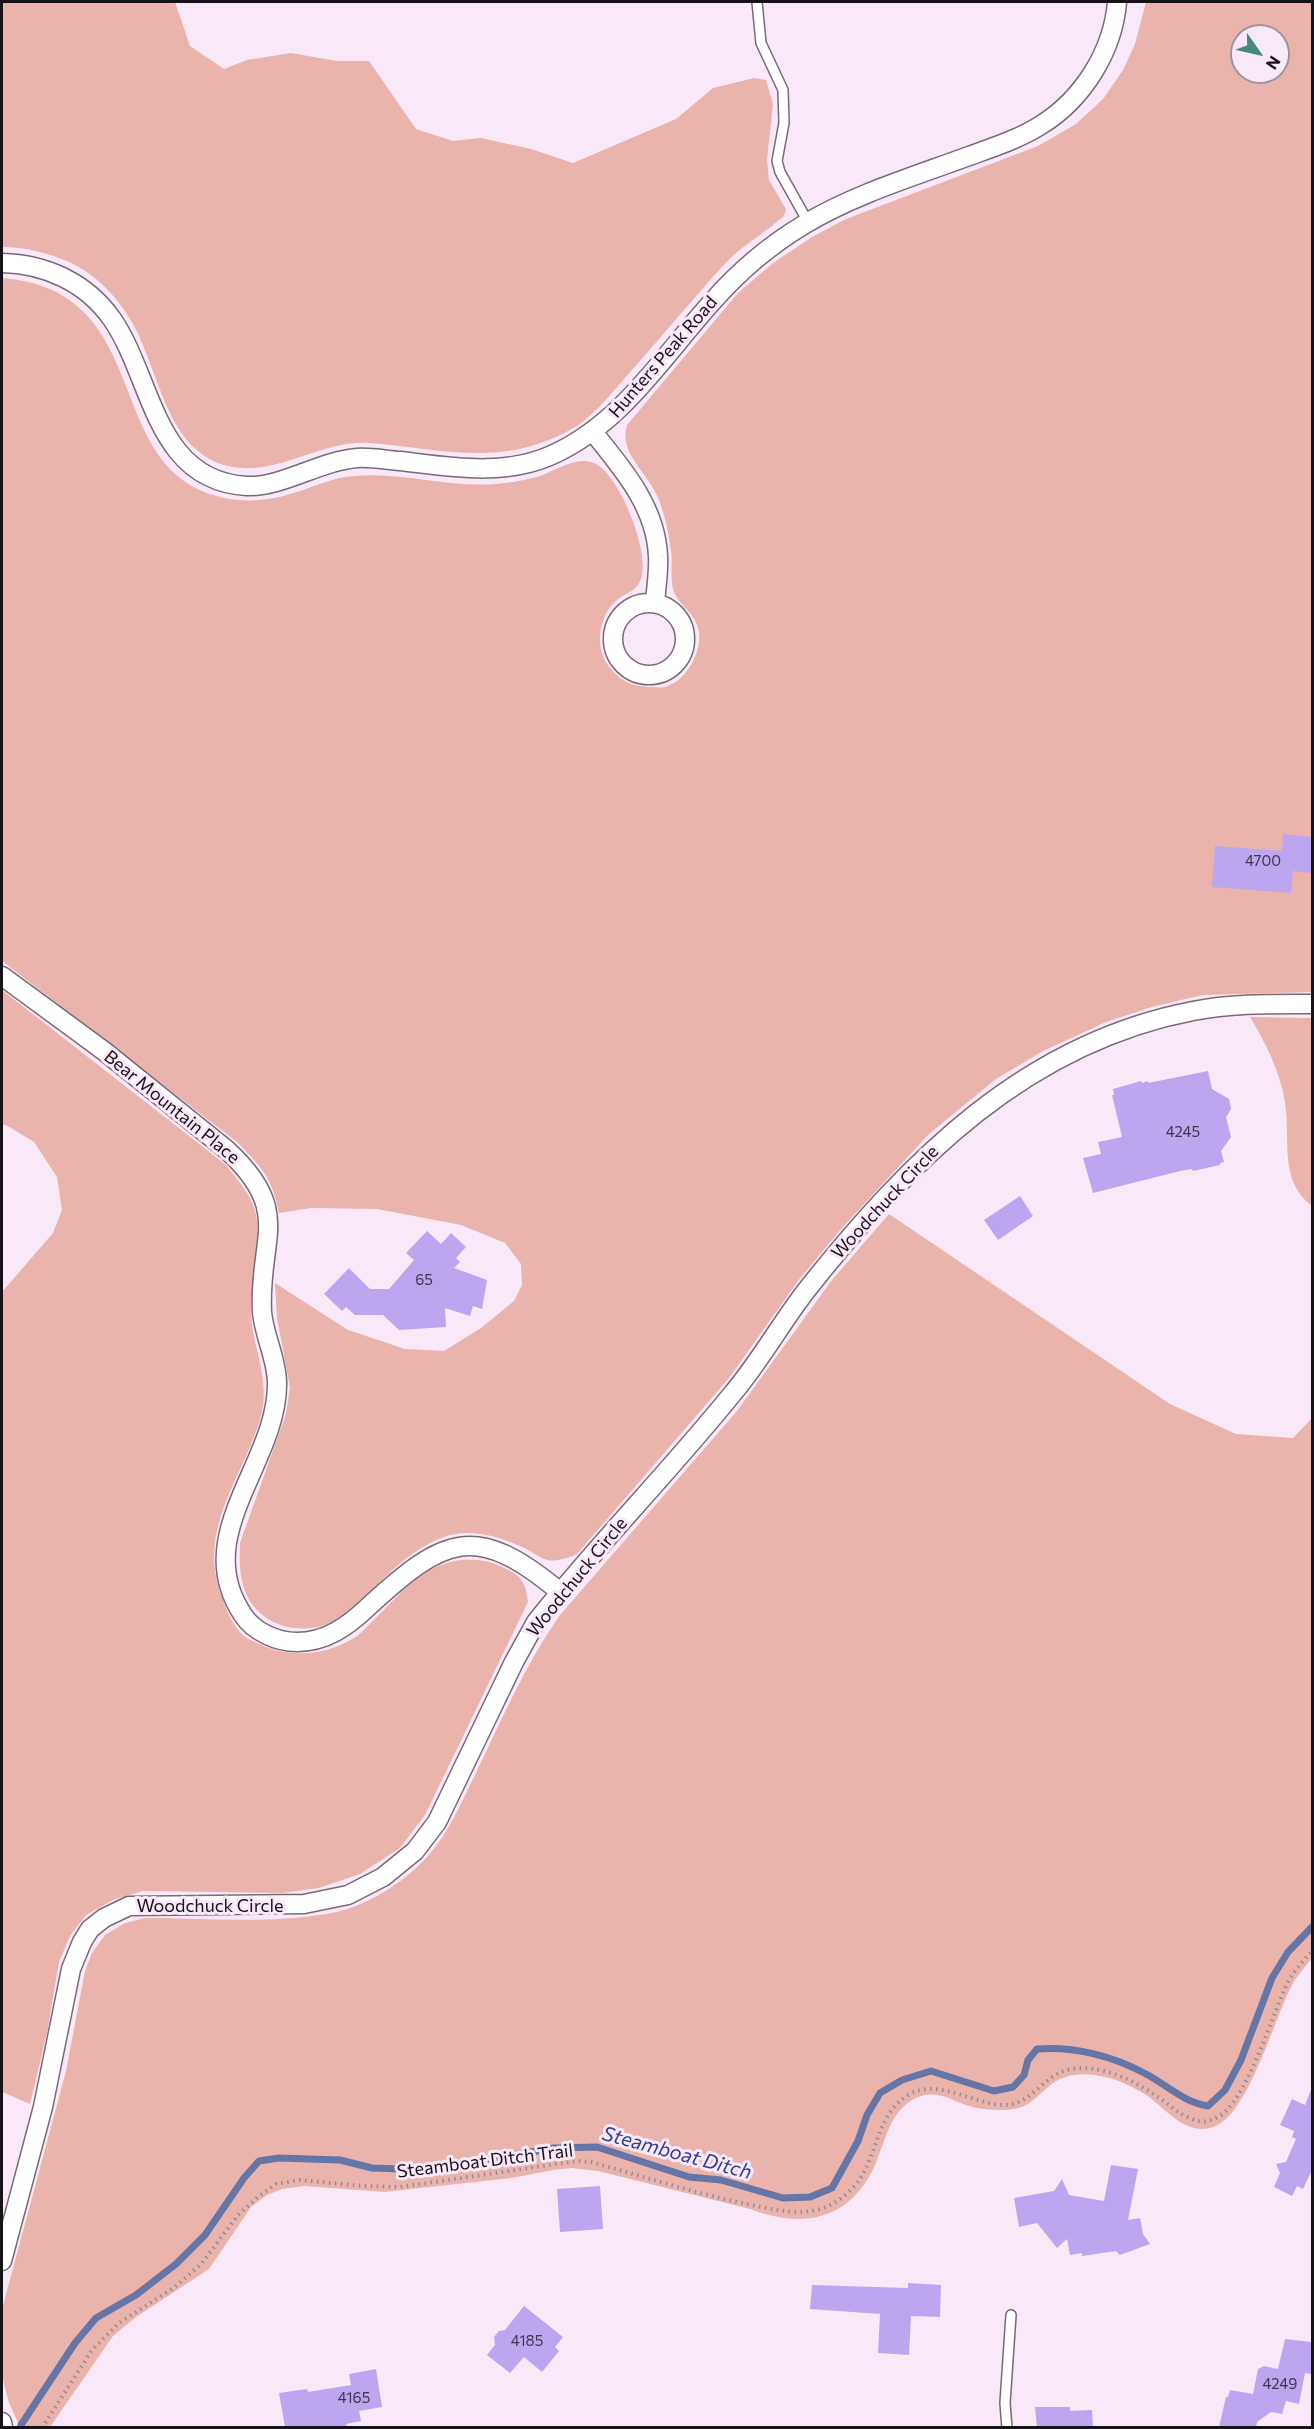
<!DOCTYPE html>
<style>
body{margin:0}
#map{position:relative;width:1314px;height:2429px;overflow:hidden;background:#f9e9f8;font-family:Commissioner,sans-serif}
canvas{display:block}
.frame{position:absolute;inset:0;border:3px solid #171217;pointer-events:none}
.north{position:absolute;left:1230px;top:24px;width:60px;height:60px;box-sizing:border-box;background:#f9e9f8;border:2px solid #9f939e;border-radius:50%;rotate:124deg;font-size:16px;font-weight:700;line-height:24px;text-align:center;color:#171217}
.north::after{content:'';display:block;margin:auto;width:21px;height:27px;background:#478a7c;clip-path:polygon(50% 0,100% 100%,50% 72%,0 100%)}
</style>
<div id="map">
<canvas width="1314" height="2429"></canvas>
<div class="frame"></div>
<div class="north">N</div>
</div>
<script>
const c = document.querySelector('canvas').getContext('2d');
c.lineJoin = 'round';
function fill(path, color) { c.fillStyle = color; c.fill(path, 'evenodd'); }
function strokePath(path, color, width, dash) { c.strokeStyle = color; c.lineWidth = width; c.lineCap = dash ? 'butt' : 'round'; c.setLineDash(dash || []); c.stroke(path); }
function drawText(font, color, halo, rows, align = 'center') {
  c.font = font + ' Commissioner,sans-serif'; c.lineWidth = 6; c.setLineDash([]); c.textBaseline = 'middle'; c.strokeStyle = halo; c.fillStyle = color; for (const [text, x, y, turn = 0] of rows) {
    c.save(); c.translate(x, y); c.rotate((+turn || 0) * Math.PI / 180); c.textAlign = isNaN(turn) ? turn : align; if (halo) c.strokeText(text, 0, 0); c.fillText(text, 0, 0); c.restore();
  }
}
fill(new Path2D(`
 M2 2H175L190 46 224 69 247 60 291 53 337 61H369L416 129 453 141 481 138 531 149 573 163 676 119 713 88 754 78 766 80 773 104 767 160 769 180 786 209 784 216C769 229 752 240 737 252 726 262 715 274 706 285 678 316 652 348 624 379 608 397 591 419 570 430 500 468 443 449 370 443 319 439 274 480 224 465 164 447 159 366 130 319 115 294 95 274 69 262 48 253 25 247 2 247Z
 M1146 2H1312V992L1202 995 1152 1007 1106 1022 1043 1051 996 1079 929 1134 841 1229 798 1281 729 1378 577 1554C568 1558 557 1562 547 1560 541 1558 535 1554 530 1551 509 1540 481 1530 456 1534 418 1541 390 1573 363 1598 354 1606 342 1618 330 1623 309 1632 283 1630 265 1617 240 1598 239 1572 240 1543L286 1414 290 1387 277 1318 275 1283 348 1330 405 1349 444 1351 481 1328 514 1301 522 1285 521 1264 505 1243 461 1225 377 1209 311 1208 279 1213C272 1177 262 1168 237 1142L2 961V278C155 290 101 460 213 495 241 504 270 501 297 492 316 486 334 477 354 476 404 471 454 490 505 483 515 482 527 479 537 477 554 472 575 455 594 463 619 473 651 553 641 579 636 592 627 592 617 600 599 615 594 646 608 665 620 681 632 687 652 687 656 687 661 688 665 687 687 681 704 649 698 628 694 613 682 607 676 596 669 585 673 564 671 551 669 533 665 516 659 500 649 473 618 454 627 425L738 293 773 263 812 237 846 219 1038 146 1076 124 1103 99 1123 70 1135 44ZM1242 36H1278V72H1242Z
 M2 990 225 1164C236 1178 252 1195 256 1214 263 1252 246 1292 253 1331 258 1359 269 1386 261 1416 242 1482 195 1528 223 1600 227 1612 234 1627 243 1635 246 1638 251 1640 255 1642 286 1658 323 1657 354 1638 361 1634 367 1626 374 1620 399 1595 423 1564 461 1560 474 1559 489 1560 500 1566 521 1575 525 1580 528 1602L425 1815 400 1848 360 1874 319 1888 282 1893 143 1891 113 1900 86 1915 70 1936 59 1962 47 2033 30 2104 2 2092V1292L53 1233 62 1210 57 1177 34 1142 6 1125H2Z
 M1250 1017 1312 1018V1206C1278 1180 1291 1140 1285 1102 1280 1071 1266 1044 1250 1017Z
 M889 1214 1170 1404 1236 1434 1293 1438 1312 1418V1958C1305 1967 1296 1977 1291 1987 1274 2020 1249 2111 1216 2126 1188 2138 1168 2111 1149 2097 1141 2091 1130 2086 1121 2082 1096 2073 1069 2069 1048 2087 1037 2096 1029 2107 1014 2109 1003 2111 984 2110 973 2107 955 2103 941 2090 921 2096 890 2107 886 2140 875 2165 850 2221 802 2229 750 2209L598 2171 572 2168 553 2170 512 2178 384 2192 304 2186 282 2189 267 2195 251 2207 209 2269 136 2317 113 2336 50 2427H20L9 2403 2 2376V2309L66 2071 85 1971 92 1953 105 1935 125 1923 145 1918C203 1918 268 1924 326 1914 364 1908 401 1885 427 1857 448 1834 461 1803 475 1775 501 1721 525 1665 560 1615L737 1411 832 1280Z`), '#eab3ac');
strokePath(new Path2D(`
 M21 2425 75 2343 96 2318 136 2295 176 2264 205 2235 244 2178 259 2161 279 2158 340 2160 372 2168 402 2169 463 2164 554 2148 597 2147 689 2177 721 2180 783 2198 810 2197 832 2188 858 2141 867 2115 880 2093 902 2080 931 2071 994 2091 1013 2087 1024 2075 1028 2060 1037 2049C1074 2046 1113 2056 1146 2074 1167 2085 1183 2102 1208 2106L1225 2090 1241 2060 1272 1978 1288 1952 1312 1927`), '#6475a6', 7);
fill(new Path2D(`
 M1283 834 1312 837V873L1293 871 1291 893 1212 887 1215 846 1282 851Z
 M1208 1071 1212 1089 1229 1099 1231 1109 1226 1117 1231 1137 1221 1151 1224 1162 1220 1163V1165L1193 1171 1192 1169 1180 1171 1093 1193 1083 1158 1101 1154 1098 1142 1122 1137 1112 1095H1114L1113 1089 1141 1081 1142 1083 1148 1081V1083Z
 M1020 1196 1033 1216 998 1240 984 1220Z
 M427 1231 441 1244 451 1233 466 1247 456 1258 460 1262 454 1268 487 1280 482 1309 473 1306 470 1316 445 1308 446 1327 399 1330 383 1315H355L346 1307 342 1311 324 1294 349 1268 370 1289H389L414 1260 406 1253Z
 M1312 2087V2170L1303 2189 1297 2186 1292 2196 1274 2187 1280 2173 1276 2164 1286 2162 1296 2139 1292 2137 1294 2131 1280 2125 1292 2099 1305 2105Z
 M1111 2165 1138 2169 1128 2220 1140 2218 1143 2234 1150 2244 1120 2255 1116 2251 1082 2256V2253L1070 2255 1067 2239 1057 2248 1037 2223 1019 2227 1014 2198 1054 2191 1062 2179 1069 2195 1104 2201Z
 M600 2186 603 2229 560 2232 557 2189Z
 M908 2283 941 2285 940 2317 911 2316 909 2355 878 2353 880 2314 810 2309 812 2285 908 2288Z
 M524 2306 563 2337 555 2347 559 2351 542 2372 524 2357 510 2373 487 2355 495 2345 494 2337 499 2331 505 2330Z
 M1285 2339 1312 2342V2374L1305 2373 1299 2404 1286 2401 1282 2414 1271 2412 1257 2422 1256 2427H1219L1226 2397H1228L1230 2390 1253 2394 1258 2369 1264 2366 1278 2369Z
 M376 2369 382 2407 359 2411 361 2421 346 2424 347 2427H285L279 2393 307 2389 308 2392 351 2385 349 2374Z
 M1035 2407H1070V2411L1092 2410 1093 2427H1037Z`), '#bca6ef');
const service = new Path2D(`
 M757 2 761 43 783 90 784 123 777 161 780 172 808 222
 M1007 2428 1005 2403 1011 2315`);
const minor = new Path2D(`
 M2 263C45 264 86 282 112 319 153 378 154 481 247 486 280 488 320 461 357 458 371 457 386 460 400 461 451 467 505 477 554 454 623 422 663 356 712 302 739 271 770 245 805 224 855 194 915 176 969 156 994 147 1019 139 1041 125 1083 99 1113 51 1117 2
 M593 432C623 469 656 507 658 556 659 571 656 588 655 603
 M613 639a36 36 0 1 1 72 0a36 36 0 1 1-72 0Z
 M2 976 104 1051 227 1150C294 1212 258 1238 262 1312 264 1336 277 1359 277 1383 278 1463 189 1535 243 1615 254 1632 277 1642 297 1642 326 1642 348 1626 368 1607 444 1537 475 1521 560 1592
 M2 2261 43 2107 71 1969 82 1942 90 1929 104 1918 129 1906 304 1904 348 1895 383 1877 415 1851 437 1822 514 1662 536 1622C599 1543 670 1471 733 1393 761 1360 782 1321 809 1287 911 1159 1026 1043 1193 1011 1233 1003 1273 1004 1312 1004
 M2 2422 3 2428`);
strokePath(service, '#786a77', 12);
strokePath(minor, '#786a77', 21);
strokePath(new Path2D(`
 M42 2428 92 2350 119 2323 175 2287 202 2263 238 2215 258 2197 276 2184 300 2180 363 2186 400 2187 577 2161 591 2162C642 2176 691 2192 742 2203 767 2208 795 2216 820 2209 835 2205 851 2192 860 2179 878 2151 878 2112 910 2094 938 2078 975 2105 1004 2105 1031 2105 1042 2077 1067 2070 1099 2062 1135 2081 1161 2099 1171 2106 1180 2115 1192 2119 1201 2123 1209 2122 1218 2117 1245 2103 1272 2017 1285 1988 1291 1974 1302 1962 1312 1951`), '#968b95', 4, [1.5, 4.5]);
strokePath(service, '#fff', 9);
strokePath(minor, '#fff', 18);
drawText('15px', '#40374d', null, [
 ["4700",1263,861],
 ["4245",1183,1132],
 ["65",424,1280],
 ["4185",527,2341],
 ["4249",1280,2384],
 ["4165",354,2398]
]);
drawText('18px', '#171217', '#f9e9f8', [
 ["Hunters Peak Road",663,357,-49],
 ["Bear Mountain Place",172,1107,39],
 ["Woodchuck Circle",885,1202,-47],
 ["Woodchuck Circle",577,1577,-51],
 ["Woodchuck Circle",210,1906],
 ["Steamboat Ditch Trail",485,2161,-7]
]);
drawText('italic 20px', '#2a4091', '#f9e9f8', [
 ["Steamboat Ditch",677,2153,15]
]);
</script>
